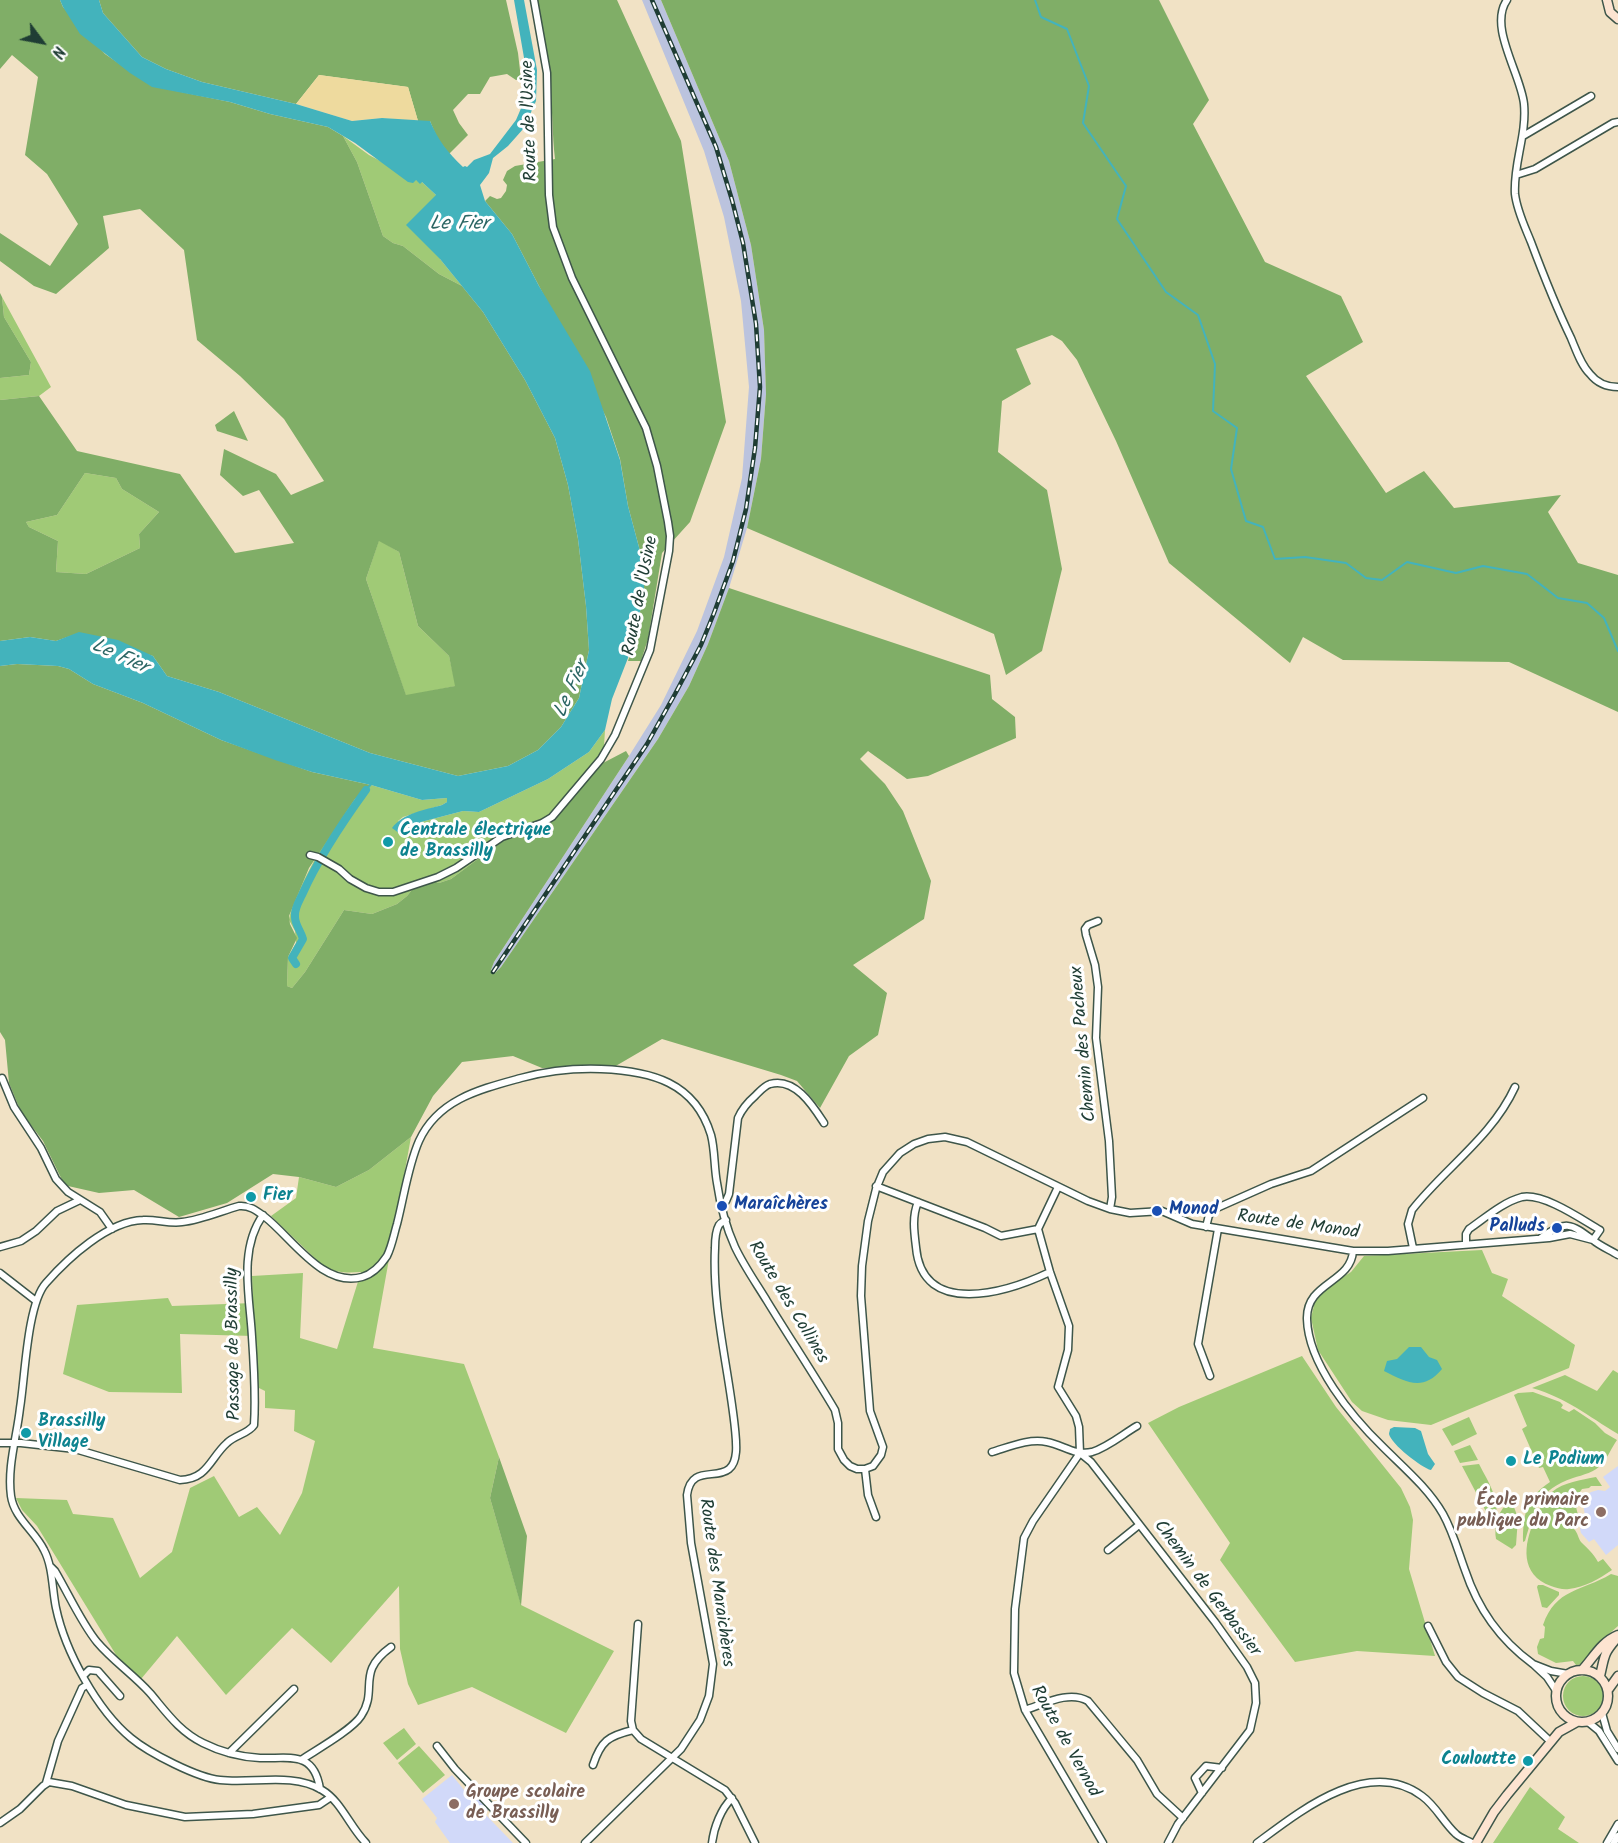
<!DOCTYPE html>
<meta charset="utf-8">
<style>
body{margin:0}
#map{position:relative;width:1618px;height:1843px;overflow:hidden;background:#f1e2c5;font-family:Kalam,sans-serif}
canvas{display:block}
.north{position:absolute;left:12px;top:12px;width:60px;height:60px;-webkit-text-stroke:4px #fff;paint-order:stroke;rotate:122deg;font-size:16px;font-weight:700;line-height:24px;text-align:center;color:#1f3d34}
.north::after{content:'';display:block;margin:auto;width:21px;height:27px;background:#1f3d34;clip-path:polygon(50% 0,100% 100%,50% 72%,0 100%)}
</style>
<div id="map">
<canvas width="1618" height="1843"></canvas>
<div class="north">N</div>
</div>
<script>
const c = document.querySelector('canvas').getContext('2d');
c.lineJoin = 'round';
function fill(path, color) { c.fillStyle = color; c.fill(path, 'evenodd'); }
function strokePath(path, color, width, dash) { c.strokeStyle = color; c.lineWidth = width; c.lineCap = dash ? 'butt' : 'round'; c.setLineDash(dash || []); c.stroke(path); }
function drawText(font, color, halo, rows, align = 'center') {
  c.font = font + ' Kalam,sans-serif'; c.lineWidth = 6; c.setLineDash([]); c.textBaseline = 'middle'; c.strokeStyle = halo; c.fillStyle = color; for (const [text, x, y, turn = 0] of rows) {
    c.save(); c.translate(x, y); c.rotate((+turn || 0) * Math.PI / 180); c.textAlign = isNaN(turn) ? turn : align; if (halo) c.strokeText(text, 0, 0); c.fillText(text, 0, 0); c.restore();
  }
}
fill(new Path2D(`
 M1618 1466V1545L1606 1555 1594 1539 1589 1542 1581 1533 1580 1529 1585 1516 1583 1503 1586 1496 1591 1492 1598 1490 1605 1491 1610 1487 1603 1477Z
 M452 1775 468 1795 473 1792 488 1810 485 1814 513 1843H450L435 1822 437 1818 422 1799Z`), '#d1d9f9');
fill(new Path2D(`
 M642 0H661L729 161 751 245 764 330 766 394 761 459 747 528 729 588 708 644 689 686 658 739 501 967 495 973 491 970 494 962 629 756 661 705 697 631 724 557 742 478 749 387 741 301 724 217 704 151Z`), '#bbc3de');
fill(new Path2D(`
 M343 136 369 155 416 180 422 182 436 195 440 259 462 286 439 274 403 246 393 243 383 236 357 162Z
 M2 297 51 387 39 396 0 400V378L29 375 31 362 4 317Z
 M85 473 116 478 122 489 159 512 139 534 140 548 86 574 56 572 58 541 29 527 26 522 57 515Z
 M379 540 399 552 418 626 449 656 456 686 406 696 366 579Z
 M605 730 603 763 548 823 502 841 451 879 439 883 428 879 420 880 407 896 397 904 372 914 344 910 305 972 292 988 287 986 288 957 296 943 295 931 289 920C290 911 295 902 298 894 314 856 341 813 371 785L422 800 447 798V802L442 805 403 817 398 821 404 832 421 822 463 811 479 812 548 779 589 752Z
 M411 1137 373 1348 464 1364 499 1457 490 1498 521 1605 614 1651 566 1733 472 1687 418 1705 408 1684 400 1649 399 1586 331 1663 292 1628 226 1695 177 1636 141 1679 121 1663 37 1526 22 1510 16 1498 67 1500 73 1514 113 1518 140 1578 172 1552 190 1488 214 1476 239 1517 257 1507 280 1535 302 1493 315 1441 294 1431 295 1410 265 1408V1391L257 1387 253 1336 180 1334 182 1393 109 1392 63 1374 77 1305 168 1298 172 1306 253 1303 252 1276 303 1273 300 1338 337 1349 361 1272C347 1273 336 1273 323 1266L271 1216 296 1198 299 1177 336 1187 369 1170Z
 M1482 1250 1492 1273 1508 1279 1502 1296 1575 1345 1569 1368 1431 1425 1388 1420 1362 1411 1352 1402 1318 1350 1311 1318 1315 1301 1324 1289 1351 1272 1364 1256Z
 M1302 1356 1336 1407 1401 1488 1410 1507 1413 1520 1409 1569 1435 1656 1357 1651 1295 1662 1220 1560 1230 1543 1148 1423 1179 1407Z
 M1613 1370 1618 1373V1434C1586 1415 1569 1399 1532 1388L1565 1375 1597 1391Z
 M1533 1392 1560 1402 1563 1405 1561 1408 1569 1412 1574 1409 1595 1423 1605 1433 1617 1440C1612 1447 1608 1457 1602 1464 1595 1472 1583 1475 1573 1478 1538 1490 1535 1508 1525 1541L1523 1542C1523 1514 1526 1498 1550 1482L1543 1467 1539 1468 1522 1429 1527 1426 1514 1395 1518 1393Z
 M1469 1417 1477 1434 1452 1446 1442 1429Z
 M1470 1445 1478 1460 1460 1463 1454 1451Z
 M1479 1464C1487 1480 1505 1506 1492 1523L1462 1466Z
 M1596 1477 1602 1486H1591L1589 1488 1582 1489C1576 1497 1574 1507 1579 1516L1576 1521 1574 1529C1578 1533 1578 1538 1581 1542 1588 1549 1593 1553 1598 1562L1603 1559 1612 1570C1599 1579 1585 1587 1569 1589 1563 1590 1557 1588 1551 1586 1520 1575 1523 1545 1535 1519 1539 1510 1543 1499 1552 1492 1564 1482 1581 1480 1596 1477Z
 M1506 1505H1510L1514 1507 1518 1518 1516 1545 1512 1549 1496 1539C1494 1528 1497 1513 1506 1505Z
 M1611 1574 1618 1576V1626L1592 1649 1584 1664 1576 1665 1573 1661 1556 1663 1538 1654 1537 1647 1540 1639 1544 1638 1545 1627 1543 1625C1556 1588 1581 1592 1611 1574Z
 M1538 1585H1543L1559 1592V1595L1547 1608 1542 1607 1537 1587Z
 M1563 1696a20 20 0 1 1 40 0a20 20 0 1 1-40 0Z
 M404 1728 416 1744 397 1760 383 1743Z
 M419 1746 445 1775 423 1793 398 1763Z
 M1530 1787 1565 1817 1558 1829 1579 1843H1493Z`), '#a0ca76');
fill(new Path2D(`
 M0 0H60L63 7 105 54 152 86 230 102 270 114 328 127 343 136 357 162 383 236 393 243 403 246 439 274 462 286 483 312 525 380 555 438 568 485 578 539 586 606 589 650 579 698 561 727 538 750 508 766 458 776 370 753 219 692 167 676 153 656 79 633 56 641 30 637 0 641V400L39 396 77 451 180 474 235 553 294 543 259 490 243 496 220 475 224 449 276 474 291 495 324 481 284 419 240 376 197 340 184 250 140 209 103 216 109 248 56 294 34 286 0 261V233L50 266 78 224 47 174 25 155 38 77 12 55 0 69ZM85 473 116 478 122 489 159 512 139 534 140 548 86 574 56 572 58 541 29 527 26 522 57 515ZM379 541 399 552 418 626 449 656 455 686 406 695 366 579Z
 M99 0H506L518 53 521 79 516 80 507 74 490 77 480 94H468L453 110 459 123 468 135 449 154 437 138 430 121H418L408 87 319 75 296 104 202 82 166 69 142 57 103 13Z
 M537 0H617L681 141 726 422 690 522 662 553 648 639 641 661H628L635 640 639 614 644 601 640 551 628 506 620 459 606 417 539 286 512 234 485 201 490 196 497 199 501 198 506 191 507 185 503 180 507 171 515 166 555 159C552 135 553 112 550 88 548 59 543 29 537 0Z
 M661 0H1159L1209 100 1193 124 1265 262 1341 296 1363 342 1306 376 1386 493 1424 471 1454 508 1561 495 1548 512 1578 563 1618 575V712L1509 662 1343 660 1303 637 1290 663 1169 563 1116 441 1077 360 1062 341 1052 335 1016 349 1031 384 1002 401 998 452 1047 490 1062 569 1042 651 1006 675 994 634 747 528 761 459 766 394 764 330 751 245 729 161Z
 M0 293 2 297 4 317 31 362 29 375 0 378Z
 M234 411 248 441 217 431 215 425Z
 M729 588 990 675 992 699 1015 717 1016 738 928 776 907 779 868 751 860 759 885 784 903 811 931 881 924 919 853 965 887 993 878 1035 849 1056 820 1108 797 1081 781 1075 662 1039 614 1067 542 1068 513 1056 462 1062 433 1096 411 1137 369 1170 336 1187 299 1177 273 1174 227 1203 179 1217 134 1190 99 1193 68 1186 63 1182 43 1141 21 1112 9 1083 5 1040 0 1032V666L17 664 58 666 69 669 93 684 143 703 221 740 312 772 371 785 355 799 309 868 289 916 290 924 297 938 288 957 287 986 292 988 305 972 344 910 372 914 397 904 407 896 420 880 428 879 439 883 451 879 502 841 548 823 603 763 626 751 629 756 494 962 491 970 495 973 501 967 658 739 689 686 708 644Z
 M499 1457 527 1536 521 1606 490 1498Z`), '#80ae67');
fill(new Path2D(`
 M319 75 408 87 418 121 382 118 352 121 296 104Z`), '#eeda9e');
fill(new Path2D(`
 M60 0H99L103 13 142 57 166 69 202 82 296 104 352 121 382 118 430 121C438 140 448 153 463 167L465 166 467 167 474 160 490 154 516 120 525 99 527 75 514 0H524L537 70 536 101 524 128 508 146 493 158 489 173 480 185 485 201 512 234 539 286 590 371 620 460 628 506 640 551 644 577V601L639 614 635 640 612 699 605 730 589 752 548 779 479 812 463 811 421 822 404 832 403 836 392 828C403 813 425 810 442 805L447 802V798L422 800 371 785 312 772 275 760 221 740 143 703 93 684 69 669 58 666 17 664 0 666V641L30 637 56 641 79 632 118 640 153 656 167 676 219 692 370 753 458 776 508 766 538 750 561 727 579 698 589 650 586 606 578 539 568 485 555 438 525 380 483 312 440 259 406 225 436 195 422 182 420 184 416 180 413 183 408 182 355 143 328 127 270 114 230 102 152 87 130 73 80 34 63 7Z
 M1409 1347H1421L1429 1357 1437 1360 1442 1369C1423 1392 1406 1382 1384 1371L1387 1361 1397 1359Z
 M1394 1427 1415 1428 1421 1431 1428 1454 1435 1464 1431 1470C1422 1468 1391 1444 1389 1434 1389 1432 1390 1431 1390 1429Z`), '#43b3bc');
strokePath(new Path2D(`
 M1035 0 1041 17 1067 29 1089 86 1083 123 1126 186 1117 219 1166 292 1198 315 1215 364 1213 411 1237 428 1231 469 1246 521 1263 527 1275 559 1305 557 1346 563 1366 578 1382 580 1407 562 1456 573 1483 566 1527 574 1558 598 1587 603 1604 618 1618 651
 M366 790 372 783`), '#43b3bc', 2);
strokePath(new Path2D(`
 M296 964 292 958 303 939C301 931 295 925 295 917 294 909 299 901 302 895 319 857 342 823 366 790`), '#43b3bc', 8);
const street = new Path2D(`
 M1507 0C1488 27 1521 74 1524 104 1527 135 1513 164 1515 194 1517 211 1525 227 1531 242 1543 274 1556 307 1571 338 1576 350 1581 365 1590 374 1597 383 1607 387 1618 387
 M1523 136 1591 96
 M1516 175 1535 169 1613 123 1618 122
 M310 855 318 857 339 869 350 879 366 888 379 892H393L438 877 456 868 502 837 542 823 552 817 601 759 615 735 650 650 669 551 670 536 668 522 657 466 646 428 572 278 553 227 549 195 547 73 534 0
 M1098 921 1088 925 1085 929 1086 935 1095 965 1098 987 1096 1038 1109 1141 1112 1197 1110 1209
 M2 1078 14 1107 41 1148 56 1179 68 1192 100 1212 112 1229
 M876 1186 985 1228 1001 1236 1038 1229
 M1058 1187 1038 1229 1050 1272 1069 1326 1068 1350 1058 1387 1076 1416 1079 1427 1080 1453 1033 1521 1024 1538 1015 1609 1014 1673 1025 1710 1103 1843
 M918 1202C912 1216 914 1231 916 1247 922 1319 1008 1292 1050 1272
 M722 1206 726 1201 729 1194 738 1118C742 1109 748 1102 755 1096 760 1091 764 1086 770 1084 795 1077 813 1106 824 1123
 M1206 1227 1209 1215 1217 1208 1271 1184 1311 1171 1423 1098
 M1541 1238C1566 1220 1570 1223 1593 1240 1600 1246 1610 1250 1618 1255
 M1466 1244V1234L1469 1229C1485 1218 1503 1202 1522 1197 1544 1193 1581 1219 1600 1230L1593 1240
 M0 1247 21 1241 36 1231 57 1211 80 1200
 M1413 1248 1408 1224 1412 1210C1445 1168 1492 1137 1515 1087
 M1353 1251C1351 1283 1306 1282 1307 1319 1308 1364 1352 1417 1383 1447 1404 1468 1428 1488 1443 1514 1453 1532 1458 1551 1465 1570 1478 1609 1499 1639 1533 1664
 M0 1273 36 1301
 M1210 1376 1198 1344 1218 1229
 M0 1443H21L75 1449 180 1480C208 1479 210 1458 227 1443 235 1435 248 1434 254 1425 256 1396 254 1366 252 1337 250 1298 238 1250 263 1215
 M992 1452C1009 1447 1029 1438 1047 1442 1063 1445 1075 1456 1092 1452 1108 1447 1123 1434 1137 1426
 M1080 1453 1091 1462 1215 1622 1247 1667 1255 1683 1256 1703 1250 1730 1178 1824 1168 1843
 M865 1469 868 1495 876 1517
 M1108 1550 1139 1525
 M50 1566 55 1571C68 1593 82 1624 97 1642 113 1661 134 1675 150 1693 167 1713 179 1731 203 1743 221 1752 240 1757 260 1758 289 1759 314 1750 320 1789
 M638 1624 631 1721 633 1730 641 1739 725 1790 735 1803 755 1843
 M1428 1626 1446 1662 1458 1677 1483 1693 1518 1711 1551 1742
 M83 1676 89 1670 98 1671 120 1696
 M1557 1692 1547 1677 1533 1664 1551 1671 1568 1674
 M1025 1710C1044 1704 1069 1690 1088 1701L1137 1760 1157 1794 1183 1818
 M1602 1713 1607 1731 1618 1749
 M1588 1722 1599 1731 1618 1761
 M437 1746 455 1769 526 1843
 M229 1753 294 1689
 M301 1760C316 1750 352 1730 361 1716 379 1689 355 1673 391 1647
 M593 1765C601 1741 608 1736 633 1730
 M46 1783 58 1741 82 1688 87 1685
 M1202 1793 1195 1778 1206 1766 1222 1768
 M0 1823 20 1809 43 1786 49 1782 72 1786 126 1805 185 1817 253 1814 319 1805 331 1797
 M366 1843C350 1827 341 1801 322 1790 292 1772 253 1784 220 1780 198 1778 149 1753 131 1738 97 1710 65 1651 56 1608 52 1589 53 1567 44 1550 35 1531 14 1518 11 1496 7 1467 17 1436 20 1408 25 1378 27 1304 46 1283 68 1258 108 1221 143 1220 156 1219 169 1224 182 1222 201 1220 221 1211 239 1206 250 1205 257 1211 265 1217 292 1238 323 1288 362 1277 373 1274 381 1265 387 1256 392 1246 394 1234 397 1224 404 1197 408 1166 419 1141 438 1099 481 1089 521 1078 547 1071 574 1068 601 1069 651 1071 695 1082 711 1135 715 1150 714 1167 717 1183 720 1204 726 1227 735 1247 744 1266 756 1283 767 1301 789 1337 813 1373 835 1410L838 1423V1449L844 1460 850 1466 857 1469H865L873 1466 881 1455 883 1447 870 1411 861 1296 862 1266 868 1221 876 1189 883 1172 900 1153 914 1144 928 1139 945 1137 967 1142 1088 1201 1110 1209 1130 1213 1162 1211 1192 1224 1353 1251H1388L1549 1238 1570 1234 1593 1240
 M585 1843 681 1749 700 1720 709 1696 713 1664 691 1543 687 1495C691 1465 716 1480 729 1469 739 1461 736 1440 735 1429 729 1369 712 1309 715 1248 715 1241 715 1232 719 1225 721 1222 722 1222 726 1220
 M712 1843C714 1827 721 1809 732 1798
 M1257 1843C1300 1811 1368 1756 1422 1796 1436 1806 1443 1822 1456 1834 1460 1838 1467 1840 1472 1843
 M1607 1843 1618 1824
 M1614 1843 1618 1836`);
const secondary = new Path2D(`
 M1607 0 1610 12 1618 19
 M1556 1696a26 26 0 1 1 52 0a26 26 0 1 1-52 0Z
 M1582 1670C1594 1657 1601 1642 1618 1635
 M1600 1676C1605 1655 1603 1654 1618 1637
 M1608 1690 1618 1676
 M1476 1843 1494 1812 1507 1795 1559 1732 1577 1722`);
strokePath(street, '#3e564a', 9);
strokePath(secondary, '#3e564a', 11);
strokePath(street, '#fff', 6);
strokePath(secondary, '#fde4d1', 8);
const rail = new Path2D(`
 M493 972 647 744 675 694 701 645 714 613 733 561 746 509 755 448 760 387 756 324 743 243 732 200 716 147 652 0`);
strokePath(rail, '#1f3d34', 4.5);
strokePath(rail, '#fff', 2, [7]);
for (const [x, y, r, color] of [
 [388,842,6,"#0f9aa8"],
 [251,1197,6,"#0f9aa8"],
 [722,1206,6,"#1a4fb4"],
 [1157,1211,6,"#1a4fb4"],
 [1557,1228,6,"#1a4fb4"],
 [26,1433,6,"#0f9aa8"],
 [1511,1461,6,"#0f9aa8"],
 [1601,1512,6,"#8d6e63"],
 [1528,1761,6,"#0f9aa8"],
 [454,1804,6,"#8d6e63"]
]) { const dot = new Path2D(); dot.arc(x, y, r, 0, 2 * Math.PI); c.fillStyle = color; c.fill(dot); strokePath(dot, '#fff', 2); }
drawText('18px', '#1f3d34', '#fff', [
 ["Route de l'Usine",531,121,-92],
 ["Route de l'Usine",642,596,-79],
 ["Chemin des Pacheux",1085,1044,-95],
 ["Route de Monod",1298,1226,8],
 ["Route des Collines",787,1303,59],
 ["Passage de Brassilly",235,1344,-91],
 ["Route des Maraichères",715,1583,82],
 ["Chemin de Gerbassier",1206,1589,53],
 ["Route de Vernod",1064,1742,61]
]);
drawText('bold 18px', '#0d838f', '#fff', [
 ["Centrale électrique",400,832],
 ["de Brassilly",400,853],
 ["Fier",263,1197],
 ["Brassilly",38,1423],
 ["Village",38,1444],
 ["Le Podium",1523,1461],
 ["Couloutte",1516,1761,"right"]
], 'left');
drawText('bold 18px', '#164399', '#fff', [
 ["Maraîchères",734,1206],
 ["Monod",1169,1211],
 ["Palluds",1545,1228,"right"]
], 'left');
drawText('bold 18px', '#785e54', '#fff', [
 ["École primaire",1589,1502],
 ["publique du Parc",1589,1523],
 ["Groupe scolaire",466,1794,"left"],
 ["de Brassilly",466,1815,"left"]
], 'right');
drawText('italic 20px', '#2c6664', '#fff', [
 ["Le Fier",459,226],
 ["Le Fier",119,658,24],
 ["Le Fier",573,690,-66]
]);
</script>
